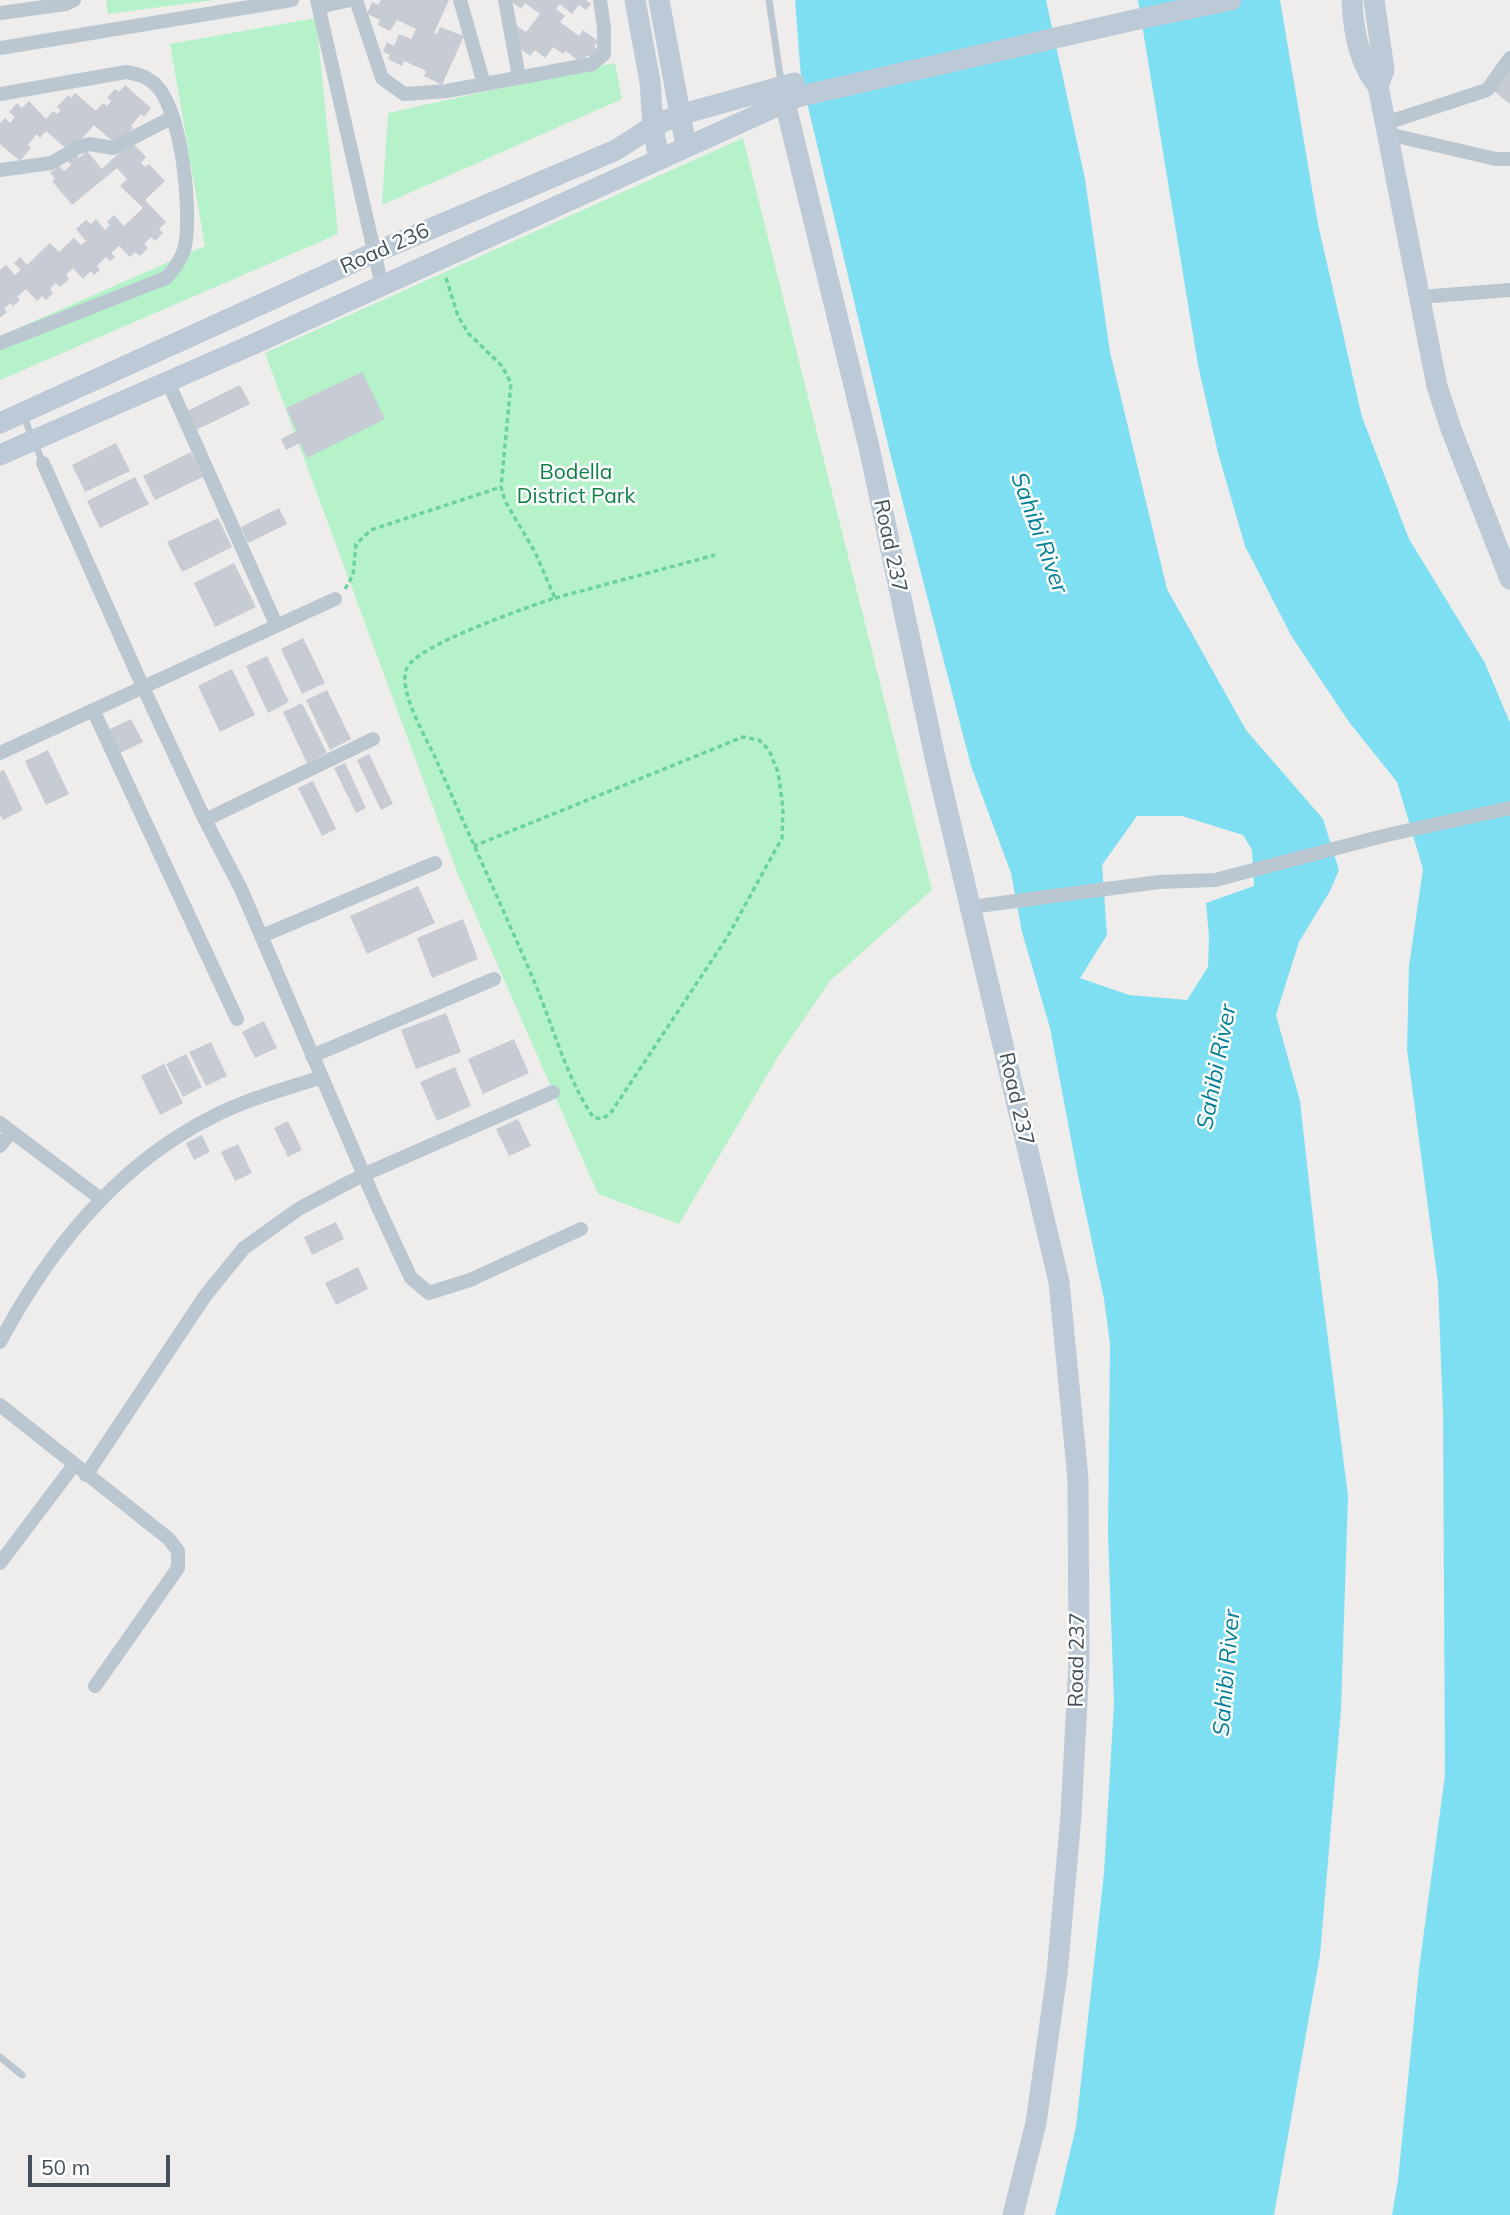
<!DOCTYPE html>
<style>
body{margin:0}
#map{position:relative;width:1510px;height:2215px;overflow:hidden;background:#efecec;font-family:Mulish,sans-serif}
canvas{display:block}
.scale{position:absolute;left:28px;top:2155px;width:142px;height:32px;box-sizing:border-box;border:4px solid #43505b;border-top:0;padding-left:9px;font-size:21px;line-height:24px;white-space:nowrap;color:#43505b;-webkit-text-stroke:5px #fff;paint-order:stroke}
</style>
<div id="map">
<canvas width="1510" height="2215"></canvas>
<div class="scale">50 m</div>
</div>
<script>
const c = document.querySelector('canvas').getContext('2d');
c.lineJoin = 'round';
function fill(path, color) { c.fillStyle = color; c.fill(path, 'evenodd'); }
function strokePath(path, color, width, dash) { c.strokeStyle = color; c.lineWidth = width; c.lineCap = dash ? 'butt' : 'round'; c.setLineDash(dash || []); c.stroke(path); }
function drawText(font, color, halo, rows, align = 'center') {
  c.font = font + ' Mulish,sans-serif'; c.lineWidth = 5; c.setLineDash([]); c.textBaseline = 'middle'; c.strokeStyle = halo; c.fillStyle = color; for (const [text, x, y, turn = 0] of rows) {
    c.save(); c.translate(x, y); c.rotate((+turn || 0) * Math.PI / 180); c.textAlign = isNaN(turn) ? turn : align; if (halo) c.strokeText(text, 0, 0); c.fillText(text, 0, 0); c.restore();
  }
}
fill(new Path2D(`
 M106 0H214L108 14Z
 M316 18 338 234 0 380V336L205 246 170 44Z
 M615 63 622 99 382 205 388 113Z
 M743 138 932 890 830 981 778 1057 679 1224 598 1194 459 877 265 353Z`), '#b5f2ca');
fill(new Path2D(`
 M795 0H1046L1085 179 1110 352 1167 589 1246 730 1323 819 1339 870 1330 891 1299 942 1276 1015 1300 1101 1316 1245 1348 1496 1341 1709 1320 1955 1274 2215H1055L1076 2127 1104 1873 1114 1703 1108 1534 1110 1344 1104 1299 1079 1181 1050 1028 1022 932 1011 873 971 766 890 453 801 77ZM1137 816H1182L1243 835 1252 850 1254 886 1206 903 1209 937 1208 967 1187 1000 1129 995 1080 978 1107 935 1102 865Z
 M1138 0H1280L1318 224 1362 417 1409 539 1485 663 1510 723V2215H1392L1398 2180 1419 1969 1445 1775 1443 1415 1438 1283 1407 1049 1409 966 1423 869 1397 782 1349 722 1292 637 1245 546 1218 453 1198 365Z`), '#7edff3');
fill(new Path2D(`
 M381 0H449L434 33 437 34 440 27 464 36 442 85 424 76 426 71 404 61 402 66 388 59 390 55 383 52 387 42 394 46 399 34 411 39 416 29 397 20 390 31 378 25 380 20 367 14 372 2 378 5Z
 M509 0H586L591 4 586 10 579 5 572 14 560 4 556 9 565 16 560 22 579 36 583 30 598 41 594 46 599 51 593 59 587 55 581 63 566 51 563 54 553 47 545 58 535 50 530 56 514 44 519 38 512 33 517 26 526 32 540 14 525 3 521 9Z
 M1510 63V104L1490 88Z
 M125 85 151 108 144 117 141 114 131 126 133 128 118 146 94 125 70 152 46 131 40 138 37 134 28 145 31 148 20 161 0 144V123L5 118 10 123 15 117 9 112 17 103 22 108 29 101 46 119 53 111 57 114 61 110 57 107 68 95 71 98 75 93 96 111 103 103 107 106 111 101 107 98 115 89 119 92Z
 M131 141 146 157 141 163 145 167 149 164 165 181 145 200 166 222 159 229 163 233 155 241 151 237 144 244 148 248 140 256 135 252 130 257 119 246 111 253 115 257 110 261 106 257 97 266 100 270 94 275 91 271 83 279 73 268 66 275 69 279 60 287 56 283 50 289 53 293 46 300 42 296 37 301 26 289 17 297 20 300 13 306 10 303 4 309 7 312 0 318V270L6 265 15 275 21 270 14 263 20 257 27 265 50 243 59 252 74 238 81 245 86 241 76 229 86 220 91 224 96 219 105 230 110 225 107 222 114 215 124 226 143 208 120 186 127 179 117 168 72 205 52 181 55 178 50 173 59 166 64 171 71 165 66 159 74 152 79 158 87 151 102 169Z
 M362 372 385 419 307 458 300 443 286 450 281 439 297 431 286 408Z
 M240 385 250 404 194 431 185 412Z
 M116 443 130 471 85 492 72 465Z
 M191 452 203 477 155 500 143 476Z
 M135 477 149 504 100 528 87 501Z
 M279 508 287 524 248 543 241 527Z
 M218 518 232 547 182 572 167 542Z
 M234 563 256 607 215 627 194 583Z
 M303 638 325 683 302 694 281 649Z
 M267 656 289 702 268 713 246 666Z
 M232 669 255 715 220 732 198 686Z
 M327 690 351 739 330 750 306 700Z
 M302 703 327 753 307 763 283 712Z
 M131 719 143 742 120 753 108 730Z
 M48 750 69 794 46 805 25 761Z
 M369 754 393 804 381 810 357 760Z
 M345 763 366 808 356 813 334 768Z
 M4 770 23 810 3 820 0 815V772Z
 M313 781 336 829 322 836 298 788Z
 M418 886 435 923 367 954 350 916Z
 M463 919 478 959 432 978 417 938Z
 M446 1013 461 1052 416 1069 401 1030Z
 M264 1021 277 1048 255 1058 242 1032Z
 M514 1039 529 1073 483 1094 468 1059Z
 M211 1042 227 1076 206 1086 189 1052Z
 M186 1054 202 1087 183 1097 166 1064Z
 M164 1064 183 1103 160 1115 141 1076Z
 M455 1067 471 1106 437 1121 420 1082Z
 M518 1119 531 1146 509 1156 496 1129Z
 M288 1121 302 1150 288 1157 274 1128Z
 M202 1135 210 1152 194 1160 186 1143Z
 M238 1144 252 1173 235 1181 221 1152Z
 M336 1222 344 1239 312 1255 304 1237Z
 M358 1267 368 1289 336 1305 325 1283Z`), '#c7cbd3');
strokePath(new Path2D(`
 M446 278 458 316 468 333 502 366 511 383 501 487 505 501 535 552 555 598C528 607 417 645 407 668 397 689 425 736 435 757 467 831 502 906 534 981 553 1026 566 1077 593 1117L601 1119 610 1114 728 936 782 838 783 808 778 772 769 750 759 740 743 737 474 846
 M345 589 353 575 356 544 371 530 501 487
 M555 598 715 555`), '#6ad39b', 3.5, [5, 3.5]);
strokePath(new Path2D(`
 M769 0 781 82
 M23 415 43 463
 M0 2057 22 2075`), '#bbc7d0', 7);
strokePath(new Path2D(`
 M317 0 382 286
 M356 0 382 78 404 94 447 91 592 64 604 54V28L600 0
 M460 0 484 84
 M505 0 519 77
 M319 7 350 0
 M0 13 66 4 74 0
 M0 48 292 0
 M0 94 126 72C137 74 146 76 155 84 182 110 192 210 185 246 182 259 175 268 166 278L0 343
 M1386 123 1487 90 1510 58
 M1388 134 1496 159H1510
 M0 170 51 163 79 147 90 144 113 148 173 117
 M1420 297 1510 290
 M168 382 276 624
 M43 463 143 687 205 820 241 889 376 1203 411 1278 429 1293 470 1280 581 1229
 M93 710 237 1019
 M0 753 335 599
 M205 820 373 739
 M971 907 1159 882 1215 880 1387 835 1510 808
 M262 936 435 863
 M312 1056 494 979
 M0 1123 101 1199
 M0 1146 11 1132
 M0 1342C49 1250 117 1165 212 1117 247 1099 285 1089 322 1077
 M0 1405 169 1539 178 1551V1568L95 1686
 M86 1475 205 1296 244 1248 300 1208 363 1175 553 1092
 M0 1563 74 1465`), '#bbc7d0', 14);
strokePath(new Path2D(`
 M635 0 650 82 653 126 659 160
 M659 0 686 146
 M1352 0C1353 28 1359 64 1378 86L1437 386 1451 429 1510 579
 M1374 0 1384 70 1378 86
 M781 86 869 447 936 762 1059 1282 1078 1479 1079 1664 1071 1815 1057 1974 1036 2123 1013 2215
 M0 423 376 252 616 150 653 126 679 115 794 83
 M0 455 247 347 797 97 1134 20 1231 0`), '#bccad7', 21);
drawText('21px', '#43505b', '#fff', [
 ["Road 236",385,249,-24],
 ["Road 237",890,546,78],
 ["Road 237",1016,1099,77],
 ["Road 237",1077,1660,-89]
]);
drawText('21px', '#0e8143', '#fff', [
 ["Bodella",576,473],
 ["District Park",576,497]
]);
drawText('italic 23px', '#037f99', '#fff', [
 ["Sahibi River",1039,533,70],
 ["Sahibi River",1217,1067,-79],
 ["Sahibi River",1227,1673,-85]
]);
</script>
